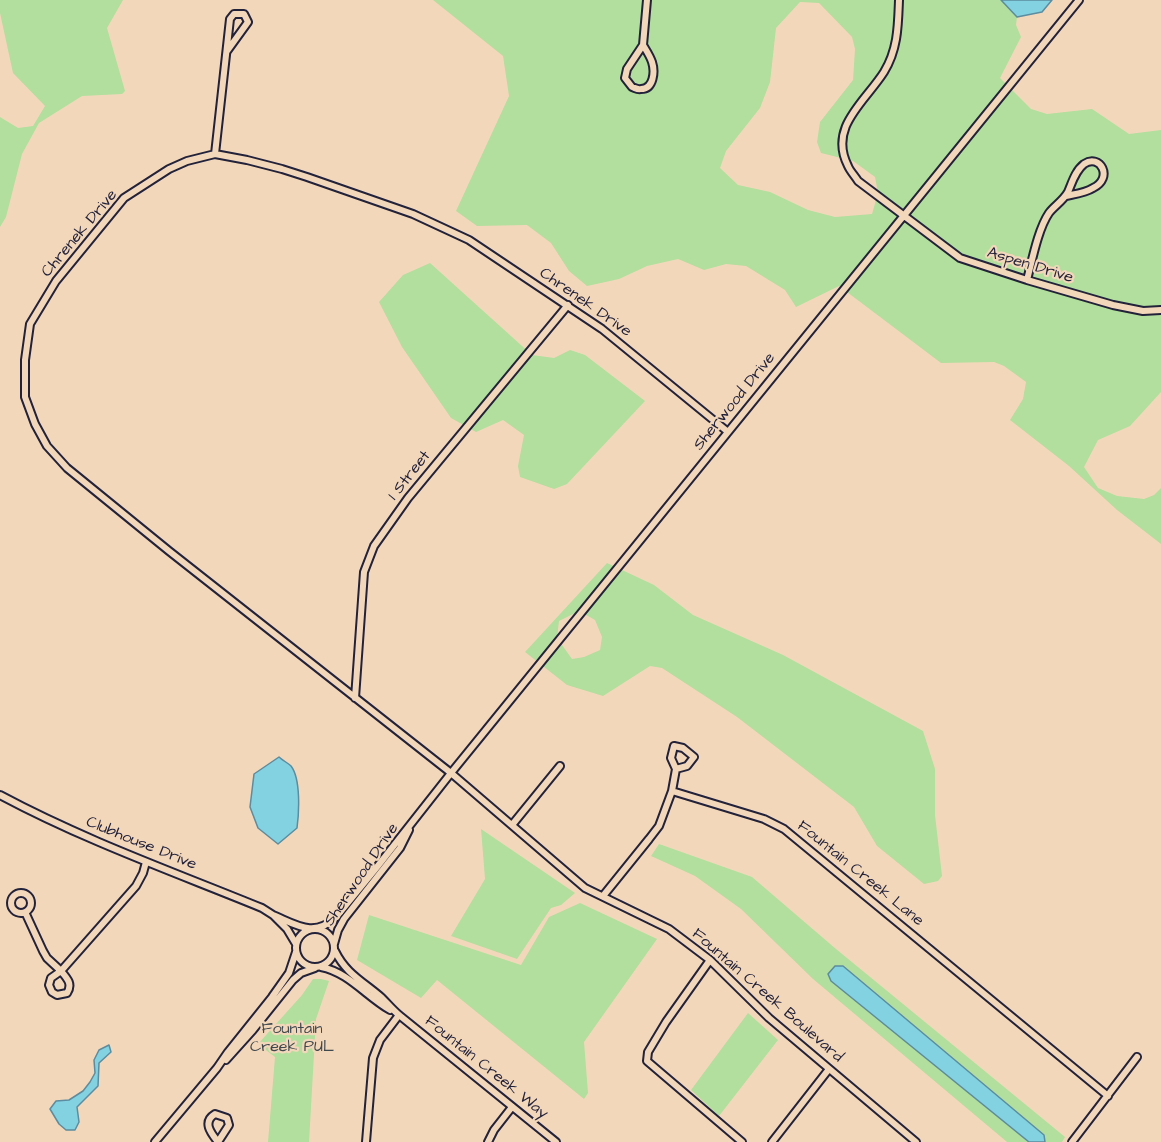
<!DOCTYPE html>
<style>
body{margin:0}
canvas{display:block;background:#f3d7ba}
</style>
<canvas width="1161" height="1142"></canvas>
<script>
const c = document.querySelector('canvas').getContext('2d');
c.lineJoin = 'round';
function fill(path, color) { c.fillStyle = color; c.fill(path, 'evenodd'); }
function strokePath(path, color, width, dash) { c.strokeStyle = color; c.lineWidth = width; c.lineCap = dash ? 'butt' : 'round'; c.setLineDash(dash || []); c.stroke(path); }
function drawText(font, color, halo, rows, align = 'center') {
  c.font = font + ' "Architects Daughter",sans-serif'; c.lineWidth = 4.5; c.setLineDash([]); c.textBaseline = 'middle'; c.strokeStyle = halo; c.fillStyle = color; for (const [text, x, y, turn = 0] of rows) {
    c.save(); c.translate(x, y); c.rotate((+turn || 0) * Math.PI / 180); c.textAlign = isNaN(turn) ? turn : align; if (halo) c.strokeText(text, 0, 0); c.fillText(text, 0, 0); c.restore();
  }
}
fill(new Path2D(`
 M0 0H123L107 28 125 91 122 94 82 96 39 123 22 154 6 217 0 227V117L18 128 33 126 45 106 13 73 0 13Z
 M433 0H1001L1017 17 1016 25 1021 37 1000 78 1031 109 1047 114 1092 109 1129 134 1161 130V392L1130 426 1098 440 1084 467 1098 488 1117 496 1144 499 1154 495 1161 488V544L1117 510 1069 466 1010 420 1023 399 1026 382 1004 366 994 362 941 363 839 286 796 307 785 290 746 266 726 264 704 270 678 259 647 266 619 279 587 286 569 271 551 243 527 225 477 226 456 211 509 96 503 56ZM800 2 819 3 852 37 855 49 853 80 820 122 817 142 821 153 853 161 875 177 878 193 872 214 835 217 808 210 770 192 738 185 720 168 726 151 760 108 770 82 776 28Z
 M430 263 532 355 554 358 570 350 585 355 645 401 567 484 554 489 520 477 518 466 524 435 503 420 476 432 451 418 402 347 379 302 403 275Z
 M607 563 654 585 693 615 783 655 923 731 935 769V815L942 876 938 881 924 884 877 846 854 807 737 717 662 668 650 666 603 696 567 685 525 652ZM579 611 595 620 602 637 600 650 584 657 572 659 557 638 559 621Z
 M481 829 575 893 561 905 551 908 517 959 451 936 485 879Z
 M659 844 752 877 836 949 1065 1137 1062 1142H1007L813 979 741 909 695 876 651 856Z
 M580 903 657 939 584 1042 588 1093 584 1099 437 980 421 998 357 960 369 915 521 965 549 917Z
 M313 979H321L329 981 316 1019 309 1142H268L275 1057 258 1044 302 995Z
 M748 1013 778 1040 719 1116 691 1090Z`), '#b2df9d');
const water = new Path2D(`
 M1001 0H1052L1042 12 1017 17Z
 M279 757C282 760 288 763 291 766 301 779 299 813 297 828L278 844 258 828 250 807 254 774Z
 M835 966H843L1044 1135 1045 1142H1029L831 981 828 974Z
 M109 1045 111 1052 99 1063 98 1086 77 1107 79 1122 75 1130H66L59 1124 50 1109 56 1101 69 1100 83 1091 90 1082 95 1073 94 1060 99 1050Z`);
fill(water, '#83d2e1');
strokePath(water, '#5c8c9f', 1.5);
const minor = new Path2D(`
 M899 0C898 26 898 49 884 72 865 102 828 127 848 166 850 171 855 176 858 181L960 258 1027 280 1113 305 1143 311 1161 310
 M643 45C646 50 650 56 652 62 655 71 654 89 641 89 638 90 635 88 632 87L625 78 627 69 643 45 647 0
 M215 154 230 19 234 14H244L248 22 227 51
 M1027 280C1032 261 1038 229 1049 213 1054 206 1063 201 1068 192 1072 183 1075 171 1084 164 1100 153 1114 178 1093 188 1085 193 1075 194 1066 196
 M728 432 602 329 469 240 413 214 307 177 282 169 247 160 215 154 187 161 169 169 124 198 56 281 30 324 25 360V397L35 424 47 446 67 468 169 551 451 773 585 888 669 929 710 960 769 1018 916 1142
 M355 698 364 572 374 546 408 498 568 305
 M672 791 764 819 784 829 1108 1096
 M0 795C84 840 174 872 262 908L273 915
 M512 825 560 766
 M11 903a10 10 0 1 1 20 0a10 10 0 1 1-20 0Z
 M603 896 649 839 659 826 672 791 676 769 671 758 674 746 683 748 694 757 687 766 676 769
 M25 912 43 951 47 958 61 971 136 886 143 873 146 862
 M296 948a19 19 0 1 1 38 0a19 19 0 1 1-38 0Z
 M296 944 287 929 273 915C297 925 314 938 336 917L377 867 451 773 1079 0
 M334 944 338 930 344 919 400 848 409 830
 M335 951C346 974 364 982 382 998 388 1004 393 1010 399 1015L556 1142
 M710 960 666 1022 648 1052 647 1061 742 1142
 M321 967C348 972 367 997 390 1010
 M61 971C67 978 73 984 67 993L57 995 52 992 49 985 51 978Z
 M226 1060 253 1030 293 980 301 973 315 968
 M155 1142 217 1068 228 1052 272 997 289 973 296 952
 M218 1142C211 1133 202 1122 215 1114L227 1118 229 1125 218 1142
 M366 1142 373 1058 380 1040 399 1015
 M488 1142 494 1130 512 1107
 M772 1142 829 1069
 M1072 1142 1137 1057`);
strokePath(minor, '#22223b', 10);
strokePath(minor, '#f3d7ba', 6);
drawText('16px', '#22223b', '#f3d7ba', [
 ["Chrenek Drive",80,234,-50],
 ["Aspen Drive",1030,266,17],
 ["Chrenek Drive",585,303,35],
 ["Sherwood Drive",735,402,-51],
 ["1 Street",410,476,-52],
 ["Clubhouse Drive",141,844,22],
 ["Fountain Creek Lane",860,874,39],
 ["Sherwood Drive",362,875,-56],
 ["Fountain Creek Boulevard",767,996,41],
 ["Fountain Creek Way",486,1068,39]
]);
drawText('16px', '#3f484f', '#f3d7ba', [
 ["Fountain",292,1030],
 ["Creek PUL",292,1048]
]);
</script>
